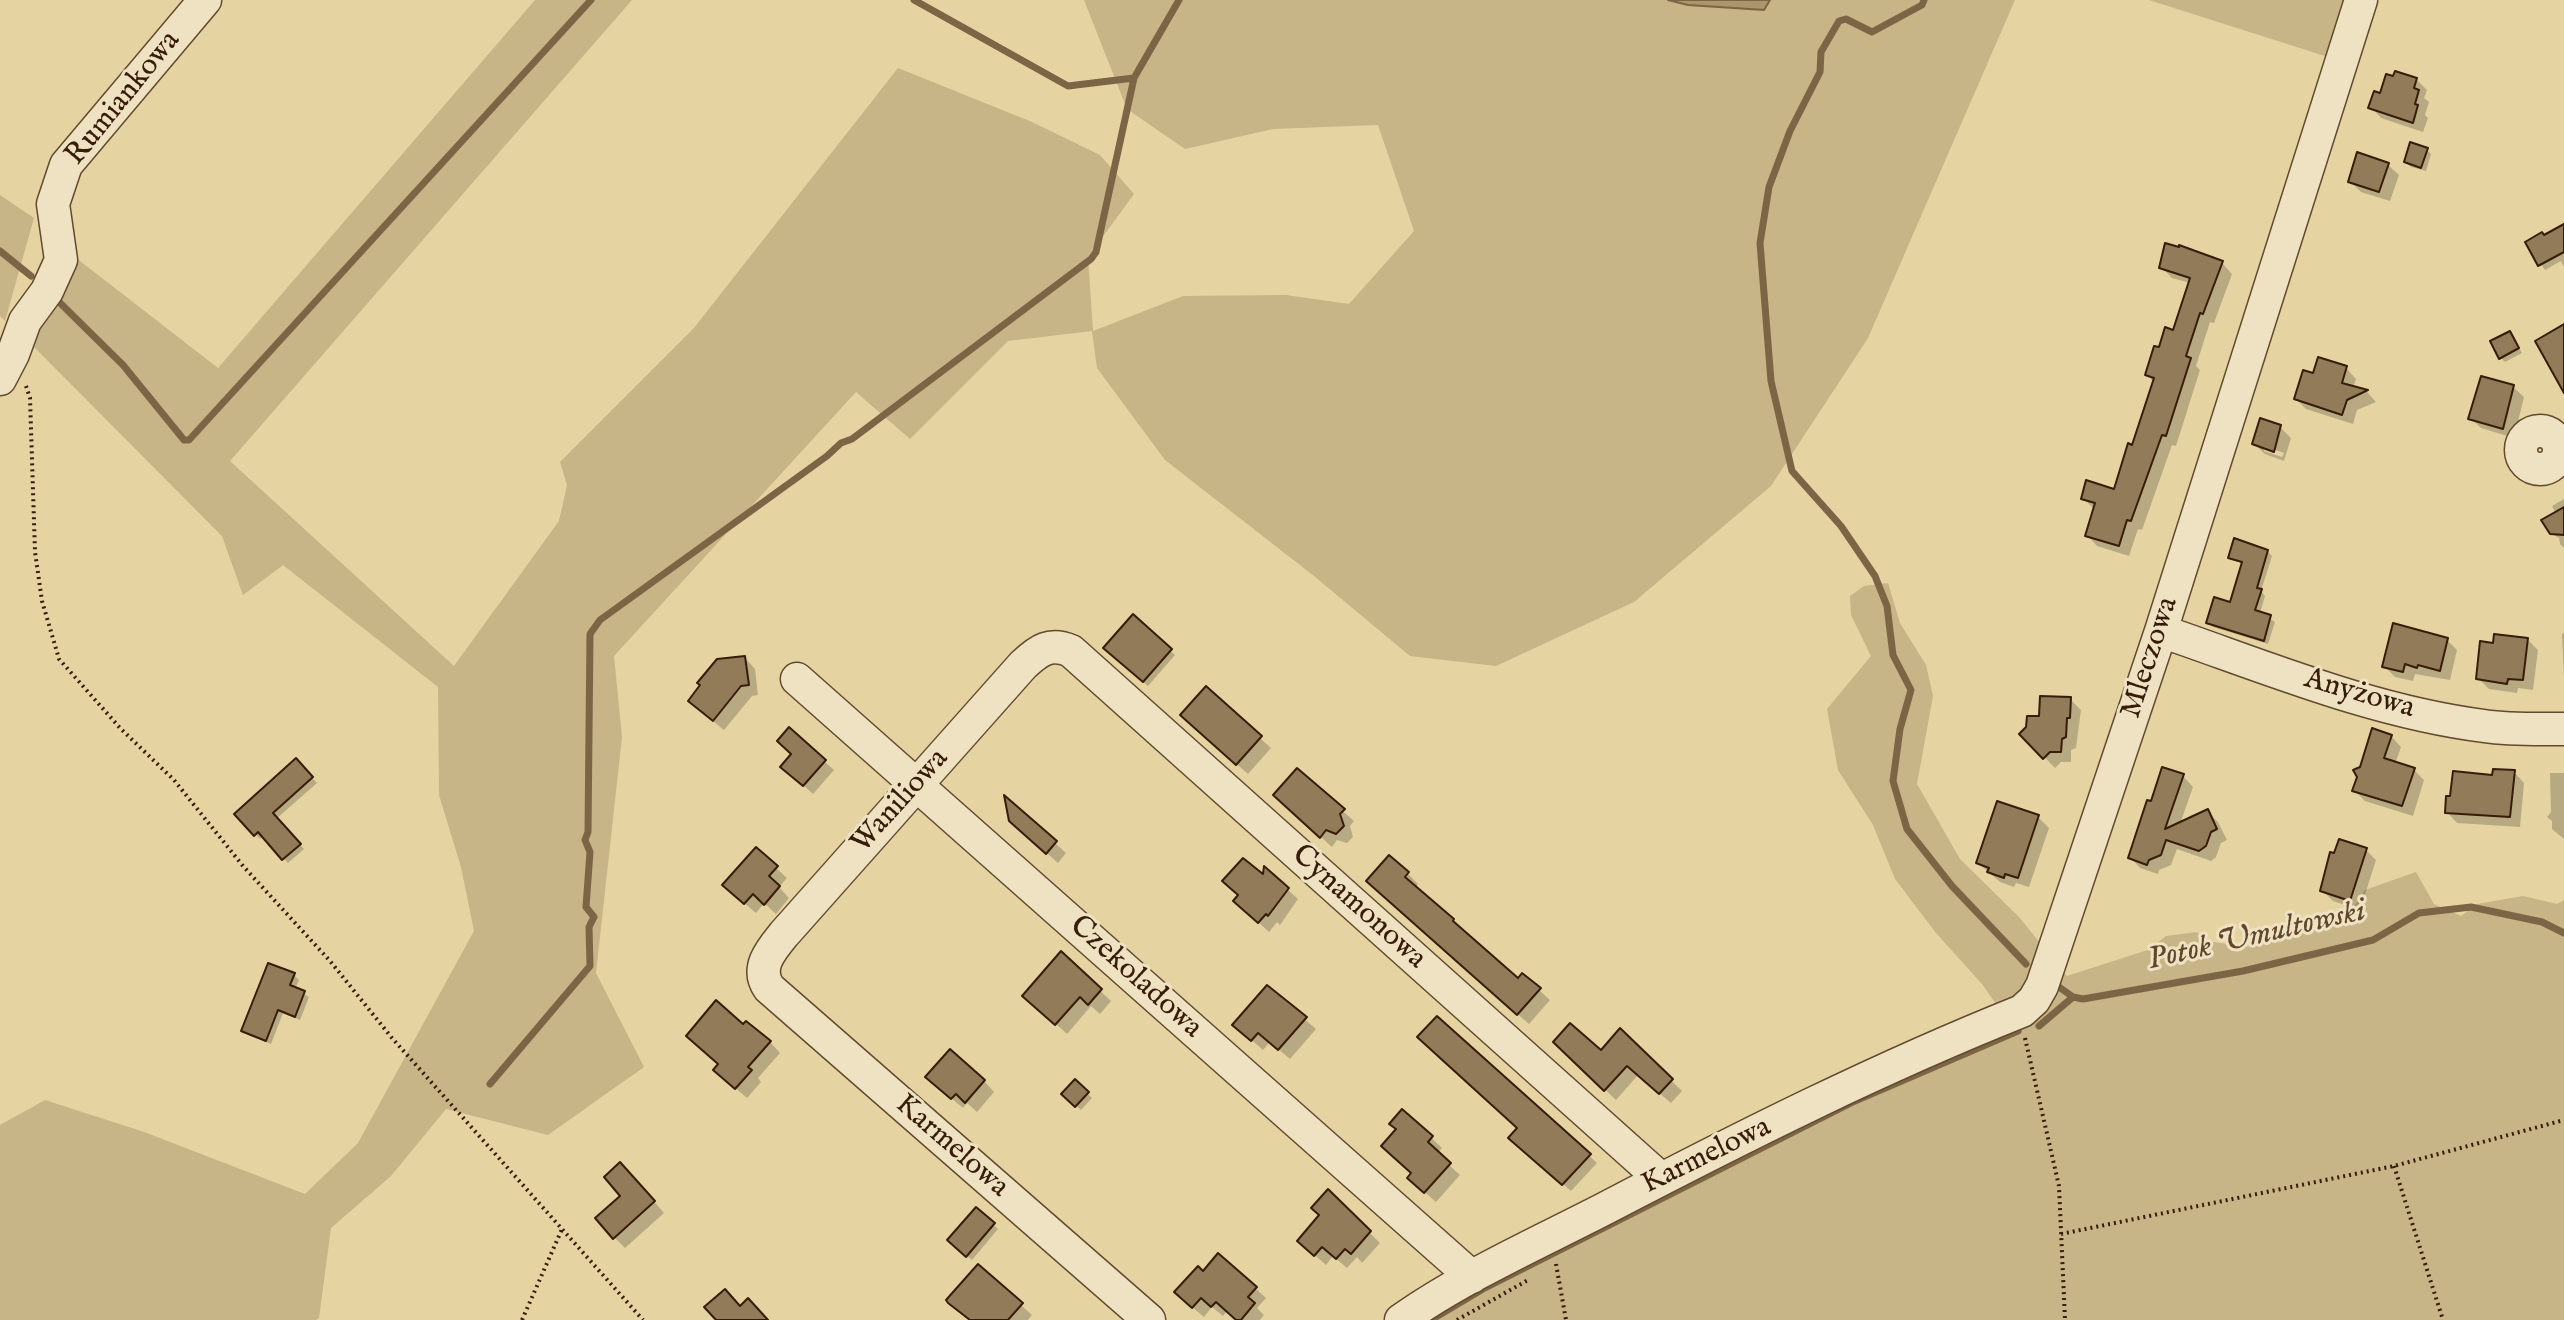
<!DOCTYPE html>
<meta charset="utf-8">
<style>
body{margin:0}
canvas{display:block;background:#e5d3a1}
</style>
<canvas width="2564" height="1320"></canvas>
<script>
const c = document.querySelector('canvas').getContext('2d');
c.lineJoin = 'round';
function fill(path, color) { c.fillStyle = color; c.fill(path, 'evenodd'); }
function strokePath(path, color, width, dash) { c.strokeStyle = color; c.lineWidth = width; c.lineCap = dash ? 'butt' : 'round'; c.setLineDash(dash || []); c.stroke(path); }
function drawText(font, color, halo, rows, align = 'center') {
  c.font = font + ' "IM FELL English",serif'; c.lineWidth = 6; c.setLineDash([]); c.textBaseline = 'middle'; c.strokeStyle = halo; c.fillStyle = color; for (const [text, x, y, turn = 0] of rows) {
    c.save(); c.translate(x, y); c.rotate((+turn || 0) * Math.PI / 180); c.textAlign = isNaN(turn) ? turn : align; if (halo) c.strokeText(text, 0, 0); c.fillText(text, 0, 0); c.restore();
  }
}
fill(new Path2D(`
 M535 0H632L230 461 454 666 559 521 567 485 560 462 694 328 898 68 1032 122 1100 155 1134 194 1088 257 1093 331 1183 296 1286 295 1349 304 1414 231 1378 125 1273 129 1185 149 1127 109 1084 0H1668L1688 5 1764 10 1770 0H2015L1868 338 1771 486 1634 602 1496 666 1410 656 1314 576 1165 460 1097 368 1092 331 1008 341 910 439 856 392 614 656 622 737 596 973 644 1067 548 1135 446 1109 391 1176 331 1228 319 1318 316 1320H0V1125L45 1100 144 1132 305 1194 358 1143 474 931 461 867 439 795 438 687 283 565 243 595 222 536 32 345 71 254 218 368Z
 M2149 0H2349L2331 58Z
 M0 195 34 218 5 321 0 316Z
 M1888 583 1900 623 1926 665 1933 696 1917 784 1960 859 2019 917 2067 976 2148 950 2166 936 2196 932 2213 942 2252 947 2277 927 2307 928 2347 917 2365 890 2416 872 2434 904 2461 916 2477 904 2523 896 2557 904 2564 900V1320H1425L1600 1221 1828 1114 1934 1070 2010 1024 1982 984 1936 933 1895 879 1873 825 1838 770 1827 709 1871 656 1851 615 1850 596 1864 586Z`), '#c7b487');
const water = new Path2D(`
 M1668 0H1770L1764 10 1688 5Z`);
fill(water, '#aa956d');
strokePath(water, '#7c6545', 2);
fill(new Path2D(`
 M2416 79 2427 90 2424 98 2429 102 2425 115 2428 118 2423 132 2381 118 2371 107 2381 95Z
 M2427 150 2431 154 2426 171 2411 167 2406 162Z
 M2388 165 2399 175 2390 201 2361 192 2350 181Z
 M2564 233V267L2561 261 2545 270 2527 242Z
 M2222 263 2232 274 2214 323 2210 322 2196 366 2200 370 2176 446 2172 445 2142 530 2138 529 2129 556 2097 546 2087 535 2094 509 2083 498 2115 492 2134 447 2154 382 2147 375 2160 350 2174 332 2190 283 2172 278 2161 267Z
 M2510 333 2522 353 2505 362 2501 358Z
 M2346 368 2356 379 2353 388 2367 392 2376 402 2357 410 2353 424 2306 409 2296 399 2314 376Z
 M2513 387 2524 397 2514 438 2481 428 2470 418Z
 M2280 427 2291 438 2284 461 2265 454 2254 444ZM2264 446 2284 453 2282 457 2264 451Z
 M2564 499V548L2560 544 2559 538 2551 533 2556 514 2552 506Z
 M2267 551 2272 556 2261 591 2265 596 2260 613 2275 622 2268 644 2213 627 2208 622 2231 604 2244 565 2230 557Z
 M1133 617 1175 655 1148 686 1106 648Z
 M2564 633V678L2562 634Z
 M2527 639 2538 650 2533 690 2518 688 2517 693 2489 689 2478 678 2495 645Z
 M2447 640 2457 650 2450 680 2415 674 2413 681 2395 677 2384 666Z
 M745 658 755 669 758 695 752 696 724 730 701 711Z
 M1206 689 1271 748 1248 774 1193 726Z
 M2070 699 2081 710 2076 748 2071 750V762H2061L2055 768 2022 734Z
 M789 730 834 770 813 794 792 775 794 754Z
 M2391 736 2401 747 2395 764 2414 770 2424 780 2413 816 2365 801 2354 790 2362 768Z
 M296 761 317 783 276 819 304 849 288 863 263 836 260 839 237 814Z
 M1297 771 1354 821 1350 826 1353 837 1347 843 1337 840 1332 847 1286 805Z
 M2514 772 2524 783 2520 827 2457 823 2447 812 2494 777Z
 M2550 773H2564V839L2552 829V821L2547 817 2551 812Z
 M2183 776 2193 787 2180 824 2207 811 2218 822 2227 840 2221 843 2216 857 2211 861 2177 849 2171 865 2159 870 2158 874 2140 868 2130 857 2153 804Z
 M1007 800 1066 853 1058 863 1022 831Z
 M2038 817 2049 828 2029 887 2016 883 2014 887 2000 882 1978 863Z
 M2366 850 2376 860 2360 910 2333 901 2322 890Z
 M776 868 787 878 779 887 789 898 776 914 764 903 756 913 736 896Z
 M1408 874 1418 884 1415 888 1518 981 1539 990 1550 1000 1529 1024 1379 892Z
 M1264 878 1287 889 1298 899 1280 925 1277 922 1269 932 1246 911 1240 896Z
 M1061 954 1111 1001 1100 1014 1091 1006 1067 1034 1036 1006Z
 M294 975 299 980 295 989 309 997 300 1020 283 1013 271 1044 248 1035 243 1030Z
 M1267 988 1316 1029 1290 1059 1270 1042 1263 1050 1246 1035Z
 M1437 1018 1597 1163 1571 1191 1518 1146 1519 1128Z
 M743 1027 770 1042 780 1053 758 1078 761 1082 747 1098 726 1080Z
 M1620 1031 1682 1091 1671 1103 1638 1075 1616 1100 1556 1042 1601 1053Z
 M984 1081 994 1092 977 1112 967 1103 963 1108 938 1087Z
 M1075 1082 1092 1098 1081 1110 1064 1094Z
 M1403 1111 1442 1148 1437 1154 1460 1175 1436 1202 1420 1188 1414 1174Z
 M631 1175 664 1213 625 1248 614 1237Z
 M1328 1192 1380 1243 1362 1263 1357 1257 1347 1268 1333 1256 1326 1265 1310 1251Z
 M976 1210 998 1229 972 1260 954 1245Z
 M978 1267 1032 1315 1028 1320H971Z
 M1204 1274 1255 1288 1266 1298 1257 1308 1264 1315 1260 1320H1237L1227 1311 1223 1316 1212 1307 1204 1317 1187 1303Z`), '#0003');
strokePath(new Path2D(`
 M914 0 1068 86 1134 78 1179 0
 M1924 0 1922 5 1872 32 1846 19 1839 21 1821 52 1820 72 1790 131 1769 187 1760 243 1771 381 1792 471 1841 526 1875 576 1887 606 1893 655 1911 690 1900 729 1893 781 1907 829 1952 886 2026 964
 M0 251 31 276
 M56 299 123 365 184 440H189L591 0
 M2052 982 2073 997 2083 999 2243 971 2373 940 2419 913 2471 907 2542 922 2564 933
 M2039 1026 2073 997
 M490 1084 590 966 589 927 594 917 586 907 590 852 585 840 588 832 590 634 600 620 827 456 841 443 852 439 1091 259 1096 252 1134 78
 M1431 1320 1483 1289 1855 1101 2018 1031`), '#7c6545', 7);
const building = new Path2D(`
 M2395 71 2417 78 2414 88 2419 90 2415 104 2418 105 2413 123 2368 108 2374 91 2380 93 2386 74 2393 76Z
 M2410 142 2428 148 2421 168 2404 162Z
 M2357 152 2389 163 2379 192 2348 182Z
 M2564 224V252L2538 266 2525 242 2542 232 2544 235Z
 M2165 243 2179 247V245L2223 261 2203 314 2200 313 2186 356 2191 358 2166 436 2162 435 2131 521 2127 520 2119 546 2085 536 2095 503 2081 499 2086 480 2114 489 2128 443 2132 445 2154 378 2145 375 2154 346 2159 347 2165 327 2173 330 2190 278 2159 268Z
 M2564 324V393L2535 341Z
 M2510 331 2519 348 2499 359 2490 341Z
 M2318 357 2347 366 2342 383 2368 390 2347 400 2342 415 2294 399 2303 370 2313 373Z
 M2481 376 2514 385 2503 429 2468 419Z
 M2260 418 2281 425 2274 452 2252 444Z
 M2564 507V535L2550 534 2541 520Z
 M2234 538 2268 550 2257 588 2262 589 2255 610 2271 615 2264 641 2206 623 2214 597 2230 602 2242 562 2228 558Z
 M1133 614 1172 649 1143 682 1103 648Z
 M2393 623 2448 638 2440 671 2418 665 2417 668 2405 664 2403 672 2382 667Z
 M2494 634 2528 638 2523 680 2508 679 2507 684 2476 679 2480 641 2493 643Z
 M745 656 749 685 741 686 713 721 688 701 700 685 697 683 717 659Z
 M1206 686 1262 736 1236 765 1180 715Z
 M2040 696 2071 697 2070 718H2067L2066 737 2062 739 2061 752H2050L2043 759 2019 734 2026 727 2027 716H2039Z
 M789 727 826 760 803 786 780 767 791 754 777 741Z
 M2372 728 2392 735 2384 758 2415 768 2402 806 2352 791 2357 777 2353 770 2360 767Z
 M296 758 313 777 273 813 301 844 282 860 258 832 254 836 234 814Z
 M2162 767 2184 774 2165 829 2208 809 2217 829 2211 832 2206 846 2199 851 2166 840 2161 855 2149 860 2147 865 2128 858 2147 800 2151 801Z
 M1297 768 1345 809 1340 814 1344 826 1336 834 1326 830 1320 838 1273 795Z
 M2493 769 2515 770 2510 817 2445 813 2446 796H2450L2453 771 2492 775Z
 M1004 795 1057 841 1046 854 1009 821Z
 M1997 801 2039 815 2018 878 2005 874 2004 878 1987 872 1989 868 1976 863Z
 M2339 839 2367 848 2350 901 2320 891 2330 852 2334 853Z
 M756 847 778 866 769 876 780 886 764 905 753 894 744 904 722 885Z
 M1389 855 1409 872 1405 877 1454 919 1453 921 1518 978 1522 973 1541 988 1517 1015 1366 881Z
 M1243 858 1263 874 1264 866 1289 888 1268 916 1266 914 1258 923 1233 901 1238 895 1222 881Z
 M1061 951 1102 989 1088 1005 1080 997 1055 1025 1022 996Z
 M268 963 295 973 290 985 305 991 295 1017 278 1010 266 1041 241 1031Z
 M1267 985 1307 1017 1278 1050 1258 1033 1251 1041 1232 1025Z
 M716 1000 743 1024 746 1021 771 1041 748 1067 752 1070 735 1089 713 1070 718 1064 686 1036Z
 M1437 1016 1591 1154 1562 1185 1508 1138 1517 1128 1417 1037Z
 M1570 1023 1601 1050 1620 1028 1673 1079 1659 1094 1627 1066 1604 1091 1553 1042Z
 M950 1049 985 1080 965 1103 956 1094 951 1099 925 1077Z
 M1075 1079 1089 1092 1075 1107 1061 1094Z
 M1402 1109 1433 1136 1428 1142 1451 1163 1424 1193 1407 1178 1411 1173 1381 1146 1396 1129 1389 1124Z
 M620 1162 655 1201 613 1239 595 1218 620 1196 604 1177Z
 M1328 1189 1371 1231 1351 1254 1345 1249 1336 1259 1322 1247 1314 1256 1297 1241 1319 1215 1311 1208Z
 M976 1207 995 1223 966 1257 947 1240Z
 M1218 1253 1257 1287 1248 1297 1255 1303 1241 1320H1236L1216 1302 1211 1307 1201 1298 1192 1308 1174 1292 1198 1266 1203 1271Z
 M978 1264 1023 1303 1008 1320H970L948 1303 946 1300Z
 M725 1289 740 1306 748 1298 768 1320H716L704 1307Z`);
fill(building, '#917b58');
strokePath(building, '#361c09', 2);
const minor = new Path2D(`
 M0 379 13 354 25 321 47 291 61 260 53 204 66 165 205 0
 M2521 450a19 19 0 1 1 38 0a19 19 0 1 1-38 0Z
 M2161 631C2266 667 2373 712 2484 726 2511 730 2537 729 2564 729
 M797 679 1472 1277
 M1149 1320 769 988C755 968 771 950 784 934L1023 665C1039 650 1050 642 1071 651L1661 1179
 M1401 1320C1464 1276 1536 1244 1604 1209 1740 1138 1879 1068 2022 1011L2034 1000 2042 986 2161 631 2361 0`);
strokePath(minor, '#624a2f', 35);
strokePath(new Path2D(`
 M26 386 30 398 35 552 42 601 59 659 120 728 174 780 243 866 330 961 392 1038 643 1320
 M2025 1038 2059 1186 2065 1320
 M2394 1166 2443 1320
 M2061 1234 2394 1166 2564 1120
 M1556 1264 1566 1320
 M522 1320 562 1229
 M1457 1320 1528 1280`), '#361c09', 4, [2, 4]);
strokePath(minor, '#eee2c2', 32);
drawText('30px', '#361c09', '#eee2c2', [
 ["Rumiankowa",124,99,-51],
 ["Mleczowa",2151,658,-72],
 ["Anyżowa",2359,695,16],
 ["Waniliowa",901,802,-48],
 ["Cynamonowa",1358,908,42],
 ["Czekoladowa",1135,978,42],
 ["Karmelowa",951,1147,41],
 ["Karmelowa",1707,1157,-26]
]);
drawText('italic 32px', '#5f462c', '#eee2c2', [
 ["Potok Umultowski",2257,937,-13]
]);
</script>
